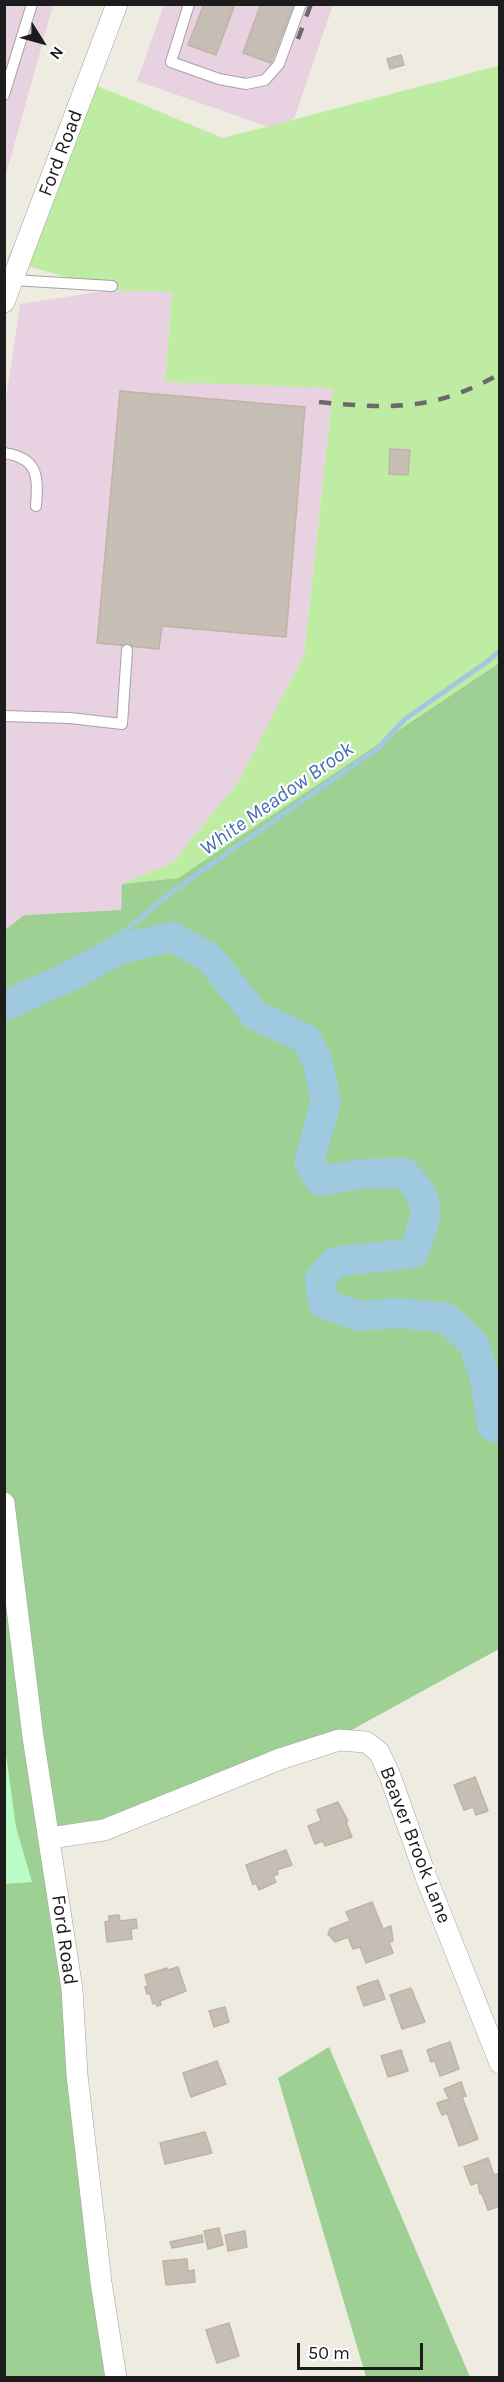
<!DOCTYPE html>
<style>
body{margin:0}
#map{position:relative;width:504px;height:2382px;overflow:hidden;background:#eeebe1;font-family:Karla,sans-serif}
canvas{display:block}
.frame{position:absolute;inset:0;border:6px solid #1c1c1c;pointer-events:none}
.north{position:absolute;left:12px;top:12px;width:60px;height:60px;-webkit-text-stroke:4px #fff;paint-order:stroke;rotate:127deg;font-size:16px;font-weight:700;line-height:24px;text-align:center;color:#1c1c1c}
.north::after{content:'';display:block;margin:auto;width:21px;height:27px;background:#1c1c1c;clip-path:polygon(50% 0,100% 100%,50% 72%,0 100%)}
.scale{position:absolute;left:297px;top:2343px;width:126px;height:27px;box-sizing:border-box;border:3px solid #1c1c1c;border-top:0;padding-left:8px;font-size:18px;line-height:21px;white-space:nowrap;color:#1c1c1c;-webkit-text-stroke:4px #fff;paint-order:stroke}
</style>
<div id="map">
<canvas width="504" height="2382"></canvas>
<div class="frame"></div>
<div class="north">N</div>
<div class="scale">50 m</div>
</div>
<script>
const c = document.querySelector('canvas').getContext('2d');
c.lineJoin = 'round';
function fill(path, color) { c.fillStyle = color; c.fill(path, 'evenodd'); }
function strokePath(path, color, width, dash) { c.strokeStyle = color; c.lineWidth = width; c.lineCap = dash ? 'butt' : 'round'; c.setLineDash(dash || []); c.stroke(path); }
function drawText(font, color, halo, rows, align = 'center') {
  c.font = font + ' Karla,sans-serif'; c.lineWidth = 4.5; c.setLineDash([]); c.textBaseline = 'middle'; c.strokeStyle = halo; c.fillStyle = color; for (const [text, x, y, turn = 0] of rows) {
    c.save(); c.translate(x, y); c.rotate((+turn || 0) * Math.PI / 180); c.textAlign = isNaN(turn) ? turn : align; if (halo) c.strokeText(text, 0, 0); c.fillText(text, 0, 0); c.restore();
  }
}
fill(new Path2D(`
 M5 5H53L5 178Z
 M164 5H333L294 119 269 127 137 81Z
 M111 290 172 292 165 381 333 388 304 655 238 782 173 862 122 884 121 910 24 915 5 930 4 413 20 304Z`), '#e8d2e1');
fill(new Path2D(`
 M498 66 499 663 178 878 122 884 173 862 238 782 304 655 333 388 165 382 172 292 111 290 7 260 88 82 223 138Z`), '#bfeca3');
fill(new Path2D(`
 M499 663V1649L346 1733 45 1844 115 2377 5 2378V930L24 915 121 910 122 884 178 878Z
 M329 2047 470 2377H366L278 2078Z`), '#9ed093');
fill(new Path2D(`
 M5 1747 16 1827 32 1882 5 1884Z`), '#bafcc7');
strokePath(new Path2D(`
 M72 975 173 891 377 749 405 719 488 661 500 651`), '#9ec9df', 5);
strokePath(new Path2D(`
 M4 1006 72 975 122 948 172 937 209 957 255 1015 306 1039 317 1060 326 1101 309 1162 320 1181 362 1174 404 1173C435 1204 427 1216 413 1253L335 1262 320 1279 323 1303 358 1316 398 1313 446 1318 474 1344 485 1379 492 1425 500 1429`), '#9ec9df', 30);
const building = new Path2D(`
 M204 4H235L216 55 188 45Z
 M261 4H294L271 63 243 53Z
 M401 55 404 65 390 69 387 59Z
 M120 391 305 407 286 637 162 626 159 649 97 643Z
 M390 449 410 450 408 475 389 474Z
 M475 1777 488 1811 476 1815 473 1807 464 1810 454 1785Z
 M338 1802 348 1821 346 1822 352 1837 325 1846 323 1841 315 1844 308 1826 321 1821 317 1810Z
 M286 1850 292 1865 277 1870 278 1874 273 1876 276 1882 259 1890 256 1883 253 1885 246 1865Z
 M372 1902 383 1929 391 1926 393 1941 389 1942 393 1953 366 1963 360 1947 353 1949 348 1937 335 1942 328 1934 330 1929 350 1921 346 1912Z
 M119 1915 120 1921 136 1919 137 1928 131 1929 132 1939 107 1942 105 1922 109 1921V1916Z
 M178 1967 186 1991 160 2001 161 2005 157 2006 156 2003 153 2004 150 1993 147 1994 145 1987 148 1986 145 1975 167 1968 168 1970Z
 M378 1980 385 1999 364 2006 357 1987Z
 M411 1988 425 2022 402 2029 390 1995Z
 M225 2007 229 2022 214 2027 209 2011Z
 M450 2042 459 2069 440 2076 435 2061 431 2062 427 2050Z
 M401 2050 408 2071 388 2077 381 2056Z
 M217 2061 226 2084 191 2097 183 2073Z
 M461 2082 466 2096 462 2097 478 2139 459 2146 447 2113 442 2115 437 2103 449 2099 444 2089Z
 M205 2132 212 2153 165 2164 160 2143Z
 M488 2158 494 2175 500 2173V2206L488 2210 482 2194H480L478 2182 471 2185 464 2167Z
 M219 2228 223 2245 208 2249 204 2231Z
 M245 2231 247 2247 228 2251 225 2235Z
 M202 2235 203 2242 172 2248 170 2242Z
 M187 2259 188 2271 194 2270 195 2282 166 2285 163 2261Z
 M229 2323 239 2356 217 2363 206 2330Z`);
fill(building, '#c6beb4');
strokePath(building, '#c1b3a3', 1.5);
const service = new Path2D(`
 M189 4 171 62 219 79 246 84 265 80 279 64 301 4
 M4 95 32 4
 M13 280 112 286
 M4 453C39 458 38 477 36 506
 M4 716 70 718 122 724 127 650`);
const minor = new Path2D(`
 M4 302 117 4
 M4 1503 33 1737 72 1989 77 2075 101 2282 116 2378
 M50 1838 104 1830 280 1759 339 1740 366 1742 379 1752 390 1776 426 1877 500 2063`);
strokePath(service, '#a3a3a3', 12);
strokePath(minor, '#a3a3a3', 22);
strokePath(service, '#fff', 10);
strokePath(minor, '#fff', 21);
strokePath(new Path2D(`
 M298 39 311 4
 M319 402C392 409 433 411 500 374`), '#6a6a6a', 4.5, [12, 12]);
drawText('20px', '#1c1c1c', '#fff', [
 ["Ford Road",61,153,-69],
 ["Beaver Brook Lane",415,1845,69],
 ["Ford Road",64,1940,82]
]);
drawText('italic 21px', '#446eb1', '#fff', [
 ["White Meadow Brook",277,799,-35]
]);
</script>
